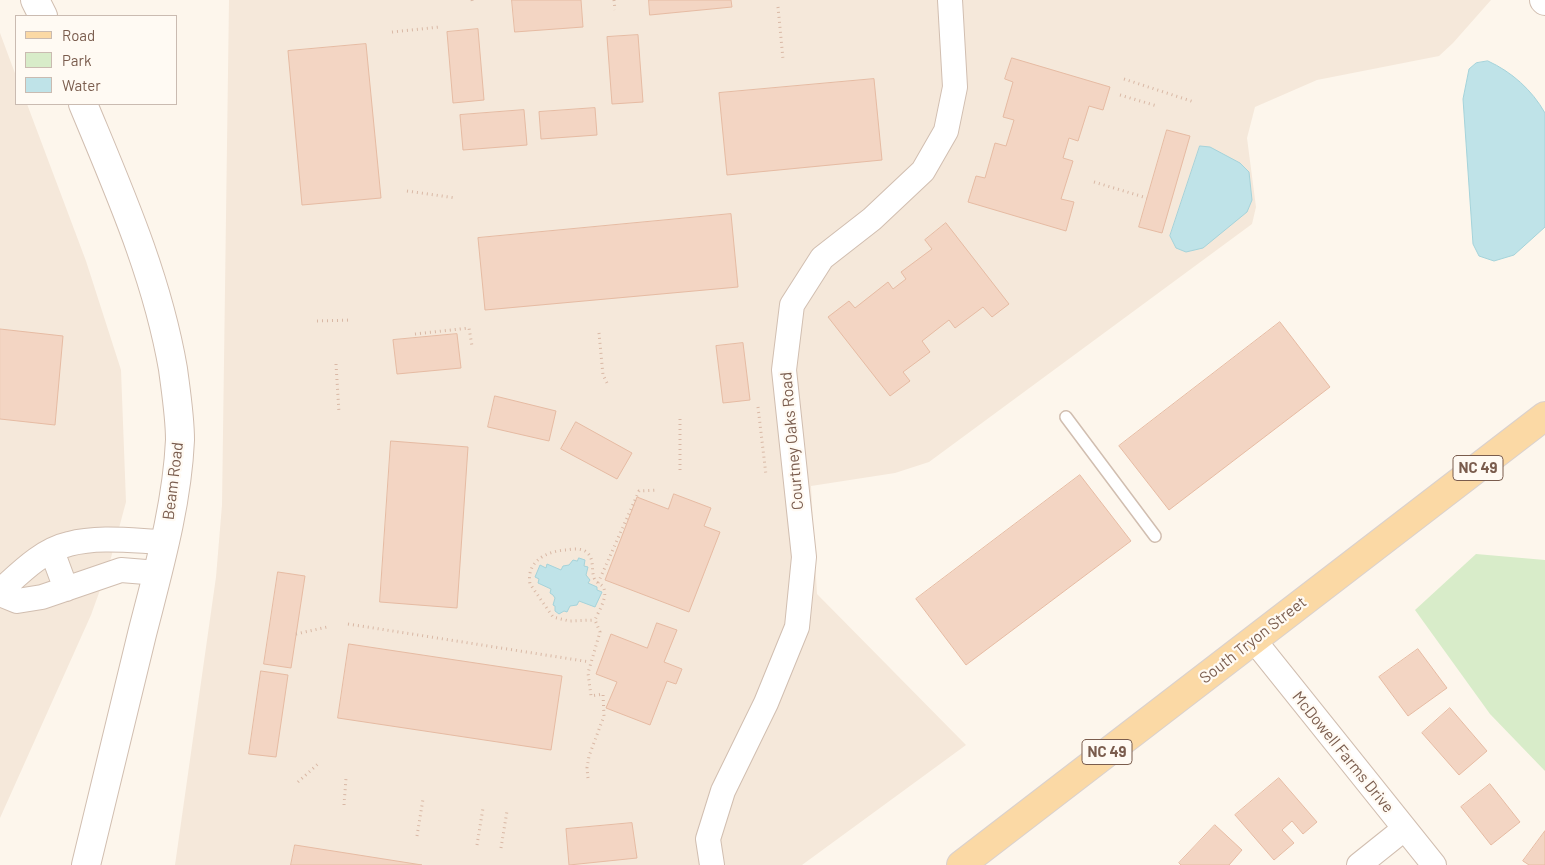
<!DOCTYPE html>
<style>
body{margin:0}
#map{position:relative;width:1545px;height:865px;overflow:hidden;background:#fdf6ec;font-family:Barlow,sans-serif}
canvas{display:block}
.legend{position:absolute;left:15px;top:15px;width:162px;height:90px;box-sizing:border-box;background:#fffaf3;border:1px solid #cabbb1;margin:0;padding:6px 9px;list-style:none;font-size:15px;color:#7a5c4d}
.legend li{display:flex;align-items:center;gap:10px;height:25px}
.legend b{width:25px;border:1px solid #cabbb1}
</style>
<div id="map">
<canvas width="1545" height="865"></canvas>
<ul class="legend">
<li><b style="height:6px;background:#fbd9a5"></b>Road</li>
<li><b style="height:14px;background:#d8ecc9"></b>Park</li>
<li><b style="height:14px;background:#bfe3e8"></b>Water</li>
</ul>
</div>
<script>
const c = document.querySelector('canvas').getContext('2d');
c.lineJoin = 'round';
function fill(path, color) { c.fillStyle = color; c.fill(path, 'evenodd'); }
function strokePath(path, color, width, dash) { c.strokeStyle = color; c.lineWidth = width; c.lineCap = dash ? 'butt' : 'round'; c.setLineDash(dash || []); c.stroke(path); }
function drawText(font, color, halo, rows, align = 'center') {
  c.font = font + ' Barlow,sans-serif'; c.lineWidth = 4.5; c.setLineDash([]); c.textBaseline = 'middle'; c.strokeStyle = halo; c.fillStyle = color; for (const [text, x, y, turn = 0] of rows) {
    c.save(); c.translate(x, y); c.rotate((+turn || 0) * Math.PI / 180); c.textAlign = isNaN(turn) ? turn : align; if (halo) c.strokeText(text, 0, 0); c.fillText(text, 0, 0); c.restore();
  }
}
fill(new Path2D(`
 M229 0H1491L1453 43 1439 56 1317 80 1255 107 1247 138 1256 207 1252 224 929 462 895 473 811 486 817 594 966 745 802 865H175L216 577 222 505Z
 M0 33 16 76V104H27L86 261 121 370 126 502 109 565 91 615 0 818Z`), '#f5e8da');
fill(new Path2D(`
 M1476 554 1545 560V771L1490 714 1415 610Z`), '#d8ecc9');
const water = new Path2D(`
 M1488 61C1512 72 1532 90 1545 113V227L1514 255 1494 261 1479 256 1473 244 1463 99 1469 69 1476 63Z
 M1200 146 1210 147 1240 163 1249 172 1252 200 1247 212 1203 248 1186 252 1176 248 1170 236Z
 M579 558 585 560 584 566 588 567 586 575 590 580 588 583 597 587V590L602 592 595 607 579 601 577 605 570 606 567 612 564 611 559 614 555 611V606L553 605 555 598 553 595 550 593 551 589 538 583 539 579 535 577 540 565 546 568 547 564 561 570 563 566 569 565 573 560 577 561Z`);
fill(water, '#bfe3e8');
strokePath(water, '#a5d3da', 1);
const building = new Path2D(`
 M512 0H581L583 27 515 32Z
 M649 0H731L732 7 650 15Z
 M478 29 484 100 453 103 447 32Z
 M638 35 643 102 612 104 607 37Z
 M366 44 381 198 302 205 288 51Z
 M1012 58 1110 87 1103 110 1089 106 1078 141 1069 138 1063 158 1073 161 1061 199 1074 202 1066 231 968 202 976 176 985 178 995 143 1006 146 1014 120 1003 117 1013 82 1005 79Z
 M874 79 882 160 727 175 719 93Z
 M595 108 597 135 541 139 539 112Z
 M524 110 527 145 463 150 460 115Z
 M1167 130 1190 136 1162 233 1139 227Z
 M731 214 738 287 485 310 478 238Z
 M946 223 1009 304 992 317 983 307 955 328 949 320 922 341 930 352 903 372 910 381 890 396 828 317 849 301 855 308 888 282 893 289 906 279 901 272 932 249 925 240Z
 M1280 322 1330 387 1169 510 1119 446Z
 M0 329 63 336 55 425 0 419Z
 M457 334 461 368 397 374 393 340Z
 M743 343 750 400 723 403 716 346Z
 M495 396 556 411 549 441 488 427Z
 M576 422 632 453 617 479 561 449Z
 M391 441 468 447 457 608 380 602Z
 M1080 475 1131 541 966 665 916 599Z
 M674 494 711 508 704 526 720 532 689 612 605 580 637 497 668 509Z
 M278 572 305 576 291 668 264 664Z
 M657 623 677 630 664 662 682 669 676 684 667 681 650 725 606 708 617 682 596 674 611 634 647 648Z
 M349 644 562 676 551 750 338 718Z
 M1418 649 1447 688 1408 716 1379 677Z
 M261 671 288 675 276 757 249 754Z
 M1450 708 1487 751 1459 775 1422 733Z
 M1279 778 1317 822 1303 834 1292 821 1282 830 1294 843 1274 860 1235 815Z
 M1490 784 1520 822 1491 845 1461 807Z
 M632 823 637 858 569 865 566 829Z
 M1215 825 1242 850 1229 865H1181L1179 863Z
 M1545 831V865H1529L1523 861Z
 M295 845 422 865H291Z`);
fill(building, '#f3d5c3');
strokePath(building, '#e6bba3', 1);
const service = new Path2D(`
 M1066 417 1155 536`);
const minor = new Path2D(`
 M52 551 66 589
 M0 591C20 573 42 550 69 544 99 536 134 541 165 542
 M0 594 17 601 42 597 121 570 158 573
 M1253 639 1434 865
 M712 865 708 839 723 791 766 703 797 627 804 557 784 370 792 305 822 258 872 219 923 171 946 131 955 87 950 0
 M1359 865 1404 829`);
const tertiary = new Path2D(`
 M35 0 43 16
 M1544 0 1545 1
 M83 104C119 191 157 276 173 369 176 392 180 417 180 440 177 506 158 571 142 634 123 711 104 788 86 865`);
const primary = new Path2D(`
 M961 865 1545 416`);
strokePath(service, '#d1beb0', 14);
strokePath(minor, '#d1beb0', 26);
strokePath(tertiary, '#d1beb0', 30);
strokePath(primary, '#dad1cd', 30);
strokePath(new Path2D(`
 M472 0 473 4
 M614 0 615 10
 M778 7 783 59
 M392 32 440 27
 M1124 79 1194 102
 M1120 95 1157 106
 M1094 182 1147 198
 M407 191 456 198
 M317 321 352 320
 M599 333 603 375 607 383
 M415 334 469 328 472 346
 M336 364 339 413
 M758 407 766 475
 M680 419V474
 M598 583 639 491 658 490
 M348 624 590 662
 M296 634 327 627
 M588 778 587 768 589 756 604 716 603 694 591 696 588 673 600 632 595 620C598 612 609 596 603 587 601 584 597 583 595 580 590 571 596 558 585 551 579 548 572 549 566 550 547 551 526 561 530 584L553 617 569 621 595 620
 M298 782 319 763
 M344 805 346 778
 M417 836 423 799
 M477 845 483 808
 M501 848 507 811`), '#d9b8a5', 3, [1, 4]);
strokePath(service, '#fff', 11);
strokePath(minor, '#fff', 24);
strokePath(tertiary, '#fff', 28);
strokePath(primary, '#fbd9a5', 28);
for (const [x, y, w] of [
 [1478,468,50],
 [1107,752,50]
]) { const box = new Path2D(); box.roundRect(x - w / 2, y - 12.5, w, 25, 4); c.fillStyle = '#fffaf3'; c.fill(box); strokePath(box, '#7a5c4d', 1); }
drawText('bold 15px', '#7a5c4d', null, [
 ["NC 49",1478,468],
 ["NC 49",1107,752]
]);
drawText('16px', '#7a5c4d', '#fffaf3', [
 ["Courtney Oaks Road",792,441,-95],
 ["Beam Road",173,481,-83],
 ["South Tryon Street",1253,640,-38],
 ["McDowell Farms Drive",1343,752,51]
]);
</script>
